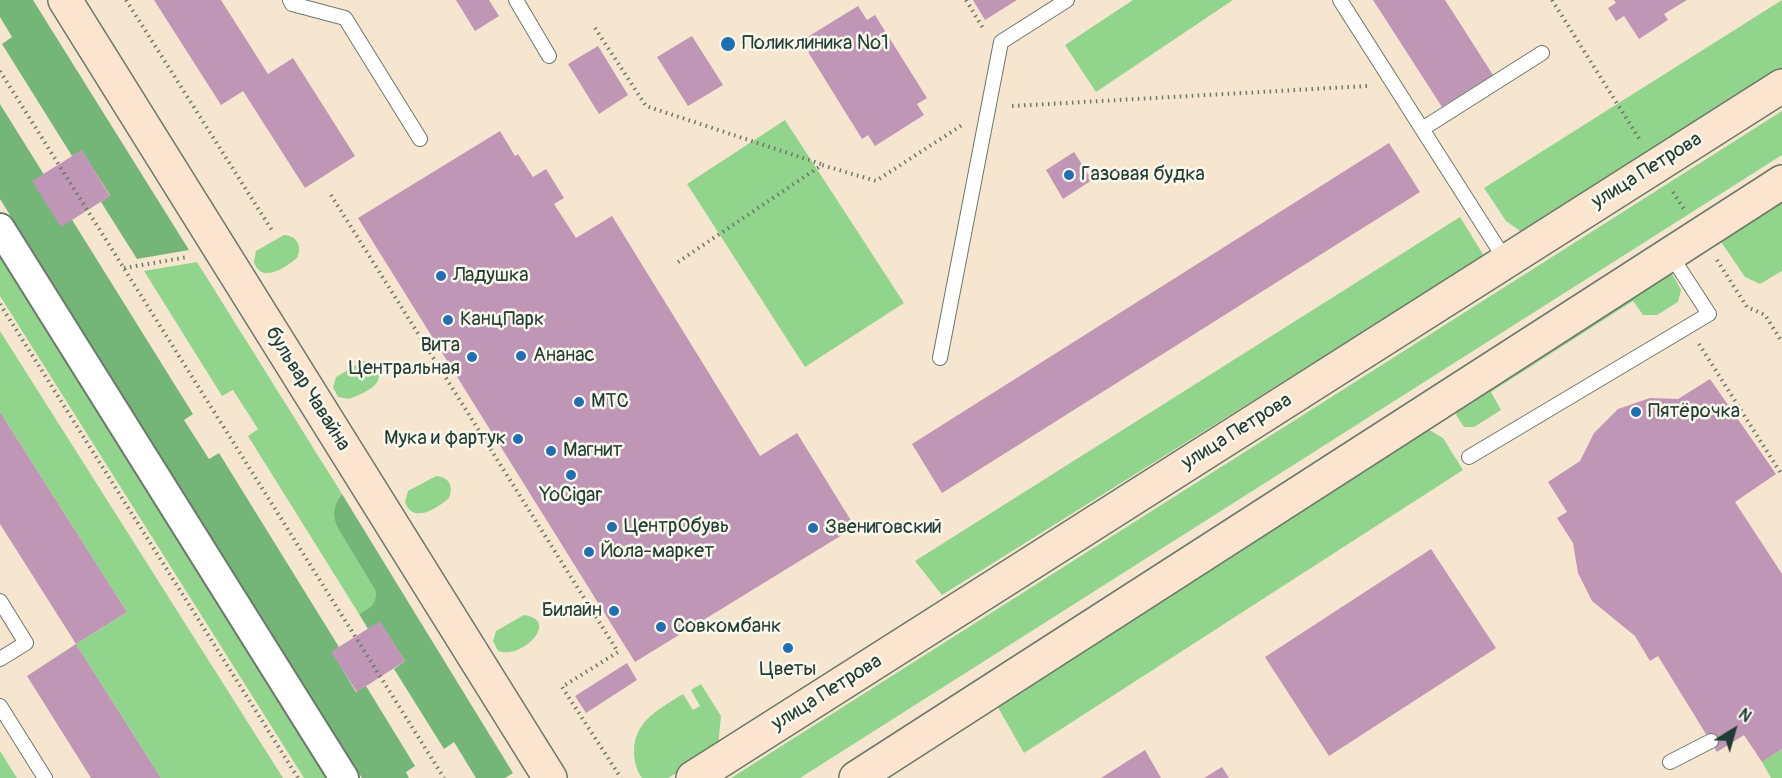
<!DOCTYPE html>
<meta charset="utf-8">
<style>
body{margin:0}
#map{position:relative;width:1782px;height:778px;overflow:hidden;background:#f7e6cf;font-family:Pangolin,sans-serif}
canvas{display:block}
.north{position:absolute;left:1704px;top:700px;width:60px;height:60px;-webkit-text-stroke:4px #fbf7ec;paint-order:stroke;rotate:37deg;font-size:16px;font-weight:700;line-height:24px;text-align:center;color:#1f3d34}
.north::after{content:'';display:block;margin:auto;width:21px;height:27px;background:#1f3d34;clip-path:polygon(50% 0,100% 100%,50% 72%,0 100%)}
</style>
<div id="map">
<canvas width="1782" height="778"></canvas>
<div class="north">N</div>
</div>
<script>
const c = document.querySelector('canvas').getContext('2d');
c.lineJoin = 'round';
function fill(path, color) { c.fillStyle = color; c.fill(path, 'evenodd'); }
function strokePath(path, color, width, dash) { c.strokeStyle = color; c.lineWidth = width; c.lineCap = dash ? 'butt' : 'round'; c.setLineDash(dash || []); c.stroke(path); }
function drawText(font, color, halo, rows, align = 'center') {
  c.font = font + ' Pangolin,sans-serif'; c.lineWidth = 5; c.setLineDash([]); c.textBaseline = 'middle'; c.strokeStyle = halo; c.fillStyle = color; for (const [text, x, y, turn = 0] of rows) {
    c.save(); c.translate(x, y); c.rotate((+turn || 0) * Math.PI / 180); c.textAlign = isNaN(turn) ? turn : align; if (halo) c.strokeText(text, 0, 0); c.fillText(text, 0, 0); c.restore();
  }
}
fill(new Path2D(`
 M1133 0H1233L1096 92 1065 45Z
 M1782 0V69L1523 233 1506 221 1484 188Z
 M1782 111V155L800 778H731Z
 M785 120 904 303 805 367 687 184Z
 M1782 198V271L1760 284 1745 277 1719 239Z
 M1460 217 1484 256 942 595 915 561Z
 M284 235C297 236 303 246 297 258 285 268 261 284 254 262L256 251Z
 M0 249 329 778H304L0 296Z
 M197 262 342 494C333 506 332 514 337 527L375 590C378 603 370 608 359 614L248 436 258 429 233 390 222 396 144 271Z
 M1662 272 1673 275 1681 290 1678 302 1657 315H1643L1633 301 1491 392 1501 410 1474 427H1464L1456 415 1460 400Z
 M0 331 283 778H161L76 644 127 612 0 412Z
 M363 361C375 362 385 374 375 385 369 391 357 396 349 399L338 397 333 387 336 377Z
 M1421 425 1443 438 1463 470 1024 753 996 704Z
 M436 476C449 477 454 486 449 498 437 509 412 524 405 502L408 491Z
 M524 615C561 620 522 660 498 651L493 641 496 631Z
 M701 684 721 716 718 747 668 778H642C636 770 634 760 634 750 635 720 661 708 683 694L693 710 700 706 691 690Z
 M1782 749V778H1771L1762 762Z
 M0 751 17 778H0Z`), '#91d58d');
fill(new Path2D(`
 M0 0H33L189 250 137 259 101 202 110 195 82 151 72 156 2 44 12 37 0 17Z
 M0 104 193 414 184 420 209 459 219 453 339 647 332 652 356 692 366 686 415 766 406 772 409 778H362L0 199Z
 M342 494 513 773 505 778H476L454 742 444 749 394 669 405 661 380 622 368 629 359 614C370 608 378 603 375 590L337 527C332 514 333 506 342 494Z`), '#74b678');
fill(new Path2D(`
 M154 0H221L268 74 293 58 355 156 305 188 243 91 221 105Z
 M456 0H489L499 16 475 31Z
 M973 0H1017L985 20Z
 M1373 0H1445L1493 75 1442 107Z
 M1614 0H1687L1664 14 1668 20 1639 39 1624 16 1616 21 1608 8 1616 3Z
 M858 6 867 20 875 15 927 98 917 104 924 115 875 146 868 135 862 139 808 52 813 49 806 38Z
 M692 36 723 85 688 106 657 57Z
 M598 46 628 95 599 114 568 64Z
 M500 131 515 156 518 154 533 177 546 169 564 198 554 204 576 238 612 216 760 456 797 433 855 527 635 662 358 218Z
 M1389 143 1420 192 942 493 912 444Z
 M82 150 110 196 61 227 32 181Z
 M1074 152 1092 180 1063 199 1046 170Z
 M1710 379 1776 474 1735 502 1782 574V749L1762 762 1744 735 1717 752 1658 656 1650 661 1635 636 1592 601 1578 573 1573 543 1557 518 1567 512 1548 482 1580 461 1594 433 1618 409 1650 398 1678 399Z
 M0 412 127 612 76 644 161 778H91L27 676 76 644 0 524Z
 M1431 549 1496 648 1329 756 1265 657Z
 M380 621 405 661 357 692 331 652Z
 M627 663 637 680 586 713 575 696Z
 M1145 750 1161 778H1101Z
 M1222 767 1229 778H1204Z`), '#bf96b6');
const lane = new Path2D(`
 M290 0 292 4 345 18 420 139
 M516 0 549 56
 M1340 0 1506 261
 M1422 129 1542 53
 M940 358 1001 42 1067 0
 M1469 457 1709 314 1670 254
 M0 601 26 643 0 659
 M0 706 45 778
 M1670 762 1711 741`);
const street = new Path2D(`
 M0 228 344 778`);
const secondary = new Path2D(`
 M65 0 550 778
 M693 778 1782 86
 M856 778 1782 182`);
strokePath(lane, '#6b786a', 16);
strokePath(street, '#6b786a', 32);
strokePath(secondary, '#6b786a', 36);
strokePath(new Path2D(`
 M126 0 273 232
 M966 0 984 30
 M1552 0 1640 140
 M595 28 646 106 821 164
 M0 71 444 778
 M1012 106 1367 86
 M1673 192 1684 209
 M331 195 618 652 562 687 621 778
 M1717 260 1747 307 1765 315 1782 342
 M678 262 822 165 876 181 962 125
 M124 268 188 257
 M0 304 298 778
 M1699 344 1782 475`), '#6b786a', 4, [1.5, 4.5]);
strokePath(lane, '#fff', 14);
strokePath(street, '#fff', 28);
strokePath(secondary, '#fbe5cf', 33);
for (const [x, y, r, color] of [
 [728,44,8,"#1f6fb2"],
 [1069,175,6,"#1f6fb2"],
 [441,276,6,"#1f6fb2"],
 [448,320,6,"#1f6fb2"],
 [521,356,6,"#1f6fb2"],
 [472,357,6,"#1f6fb2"],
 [579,402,6,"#1f6fb2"],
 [1636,412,6,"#1f6fb2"],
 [518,439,6,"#1f6fb2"],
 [551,451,6,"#1f6fb2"],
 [571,475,6,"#1f6fb2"],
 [612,527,6,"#1f6fb2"],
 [813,528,6,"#1f6fb2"],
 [589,552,6,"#1f6fb2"],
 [614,611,6,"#1f6fb2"],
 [661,627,6,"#1f6fb2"],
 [788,648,6,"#1f6fb2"]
]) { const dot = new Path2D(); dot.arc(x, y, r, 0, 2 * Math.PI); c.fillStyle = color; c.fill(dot); strokePath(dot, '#fbf7ec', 2); }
drawText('20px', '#1f3d34', '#fbf7ec', [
 ["Поликлиника №1",742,44],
 ["Газовая будка",1081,175],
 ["Ладушка",453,276],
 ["КанцПарк",460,320],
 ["Вита",460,346,"right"],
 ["Центральная",460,369,"right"],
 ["Ананас",533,356],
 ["МТС",591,402],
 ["Пятёрочка",1648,412],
 ["Мука и фартук",506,439,"right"],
 ["Магнит",563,451],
 ["YoCigar",571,496,"center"],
 ["ЦентрОбувь",624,527],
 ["Звениговский",825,528],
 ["Йола-маркет",601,552],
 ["Билайн",602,611,"right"],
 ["Совкомбанк",673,627],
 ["Цветы",788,670,"center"]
], 'left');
drawText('20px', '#1f3d34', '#fbf7ec', [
 ["улица Петрова",1647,171,-32],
 ["бульвар Чавайна",307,389,58],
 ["улица Петрова",1237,432,-32],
 ["улица Петрова",827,693,-32]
]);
</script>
